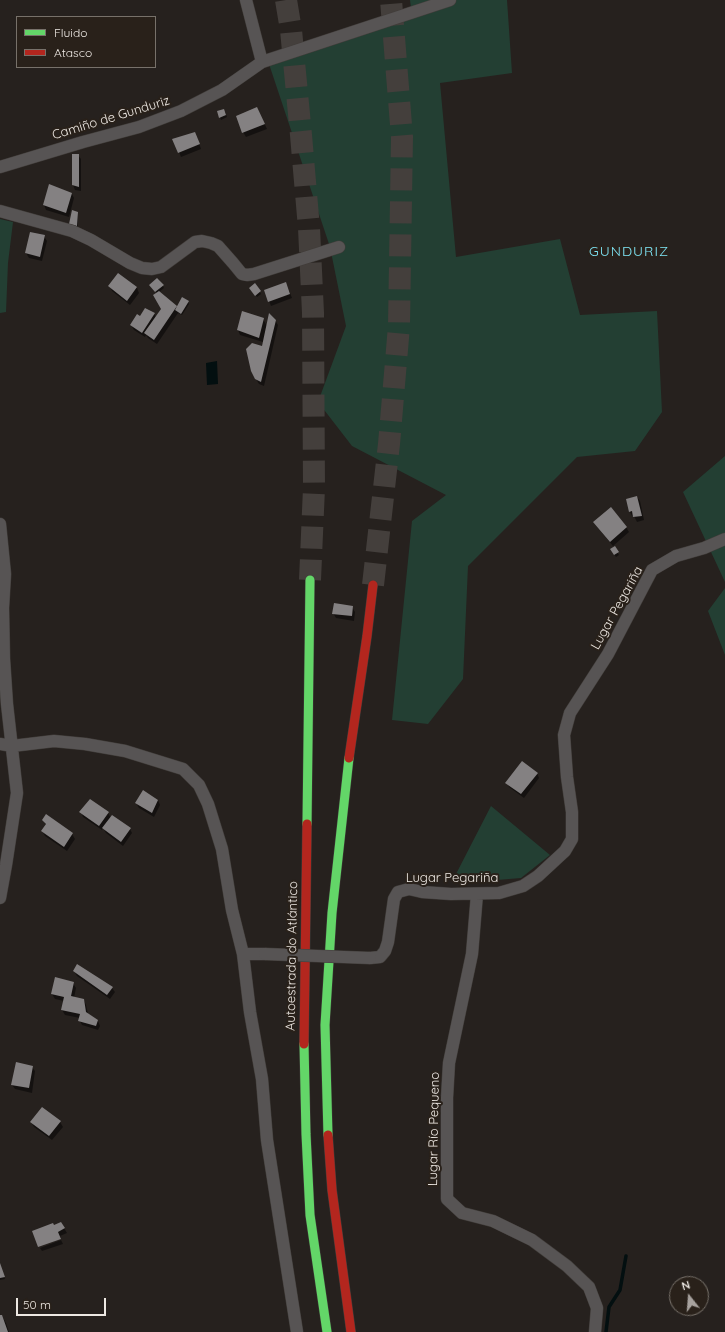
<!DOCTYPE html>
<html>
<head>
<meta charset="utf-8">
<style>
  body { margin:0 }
  #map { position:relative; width:725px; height:1332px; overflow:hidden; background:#26211e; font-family:Quicksand,sans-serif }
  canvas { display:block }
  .legend { position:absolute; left:16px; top:16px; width:140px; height:52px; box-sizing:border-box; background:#29211a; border:1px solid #77716a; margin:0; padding:5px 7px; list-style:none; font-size:12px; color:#ede8e3 }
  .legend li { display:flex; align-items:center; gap:8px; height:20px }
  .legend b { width:20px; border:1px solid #77716a }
  .north { position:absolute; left:669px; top:1276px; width:40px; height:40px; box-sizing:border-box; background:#29211a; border:1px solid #77716a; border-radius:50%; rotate:343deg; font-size:11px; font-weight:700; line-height:16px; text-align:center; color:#ede8e3 }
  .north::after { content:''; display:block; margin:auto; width:14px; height:18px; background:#a7a29e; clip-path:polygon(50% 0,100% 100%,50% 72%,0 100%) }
  .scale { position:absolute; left:16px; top:1298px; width:90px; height:18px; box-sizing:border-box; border:2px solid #ede8e3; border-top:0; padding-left:5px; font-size:12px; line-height:14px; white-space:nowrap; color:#ede8e3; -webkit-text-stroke:3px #29211a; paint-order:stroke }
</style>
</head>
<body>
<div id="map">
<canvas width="725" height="1332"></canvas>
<ul class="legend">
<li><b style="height:5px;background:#63d668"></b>Fluido</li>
<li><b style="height:5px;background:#b3261e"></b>Atasco</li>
</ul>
<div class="north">N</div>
<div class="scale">50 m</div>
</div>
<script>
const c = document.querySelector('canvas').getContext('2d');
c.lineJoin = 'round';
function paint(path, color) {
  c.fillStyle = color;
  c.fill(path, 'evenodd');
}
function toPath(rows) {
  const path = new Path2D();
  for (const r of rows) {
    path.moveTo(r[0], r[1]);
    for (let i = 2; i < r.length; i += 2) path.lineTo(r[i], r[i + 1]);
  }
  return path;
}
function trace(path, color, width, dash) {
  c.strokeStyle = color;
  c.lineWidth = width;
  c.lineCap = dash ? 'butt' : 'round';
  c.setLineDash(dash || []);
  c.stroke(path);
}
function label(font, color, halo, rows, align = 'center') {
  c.font = font + ' Quicksand,sans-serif';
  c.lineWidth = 4;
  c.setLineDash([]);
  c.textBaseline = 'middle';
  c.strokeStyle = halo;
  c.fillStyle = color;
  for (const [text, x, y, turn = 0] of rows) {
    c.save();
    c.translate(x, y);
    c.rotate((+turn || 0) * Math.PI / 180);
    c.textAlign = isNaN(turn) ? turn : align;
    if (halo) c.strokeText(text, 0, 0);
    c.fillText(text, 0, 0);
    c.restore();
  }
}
paint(toPath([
  [410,0,507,0,512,73,440,83,456,257,560,239,580,315,657,311,662,412,635,451,577,457,468,566,463,679,428,724,392,720,412,521,446,495,352,446,318,402,346,326,330,247,269,64,412,15],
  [0,219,13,222,8,263,6,312,0,313],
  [725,456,725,582,683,492],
  [725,588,725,655,708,611],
  [491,806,550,855,521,878,485,881,455,876]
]), '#233f33');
paint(toPath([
  [217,361,218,384,207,385,206,363]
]), '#030f10');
paint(toPath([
  [257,108,267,129,246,137,243,132],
  [218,112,225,112,227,117,221,120],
  [197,137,201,149,181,157,179,152],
  [78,155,81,159,81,191,75,190,73,185],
  [72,194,74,198,69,217,46,210,44,205],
  [77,213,78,215,78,227,71,225],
  [44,236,47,241,42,261,29,258,26,253],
  [119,274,137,288,139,293,130,305,112,291,110,286],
  [286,283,292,298,271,306,269,301],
  [255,284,261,294,257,297,252,290],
  [163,286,164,288,159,292,177,309,188,302,189,304,182,315,178,313,157,344,148,338,146,335,145,337,134,330,131,325,140,317,145,309,154,314,156,317,162,309,157,293,151,287],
  [263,319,267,326,275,320,278,325,264,386,259,384,256,379,263,342,240,335,238,330],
  [637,497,640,501,644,520,637,522,634,516,632,516,630,512],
  [594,523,626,527,629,532,613,546],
  [614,547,619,555,616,557,611,550],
  [352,607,355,612,354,621,336,618,333,613],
  [537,773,539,778,524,798,509,787,507,783],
  [158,800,160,805,154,817,139,808,136,803],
  [81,812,108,813,111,818,130,829,132,833,123,846,106,833,103,828,102,830,83,817],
  [47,815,72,834,75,839,67,851,45,836,42,831,46,825,43,820],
  [74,971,112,988,115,992,110,999,77,976],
  [55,979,73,983,76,988,74,998,84,1000,86,1005,88,1014,98,1021,100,1026,98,1030,82,1025,80,1021,80,1018,65,1015,62,1010,64,1001,55,999,52,994],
  [32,1067,35,1071,32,1093,15,1089,12,1085],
  [31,1122,60,1122,63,1127,52,1140,34,1127],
  [61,1223,67,1233,60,1236,61,1238,39,1246,54,1226],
  [61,1240,63,1244,42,1251,40,1248],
  [0,1265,5,1279,0,1280],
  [0,1316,2,1316,6,1323,9,1332,0,1332]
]), '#0007');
trace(toPath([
  [606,1332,609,1307,620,1290,626,1256]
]), '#030f10', 3.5);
paint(toPath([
  [257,107,265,124,242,133,236,116],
  [224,109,226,115,219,118,217,111],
  [195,132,200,144,178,153,172,139],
  [72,154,79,154,79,187,72,185],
  [49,184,72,193,66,213,43,205],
  [72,210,78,212,77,226,69,224],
  [30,232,45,235,40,257,25,253],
  [118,273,137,287,127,301,108,286],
  [157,278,164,285,155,292,149,285],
  [286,282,290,294,268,302,264,290],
  [255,283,261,291,255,296,249,288],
  [159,291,177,306,154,340,144,333,161,309,153,295],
  [182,297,189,301,181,314,175,310],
  [145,308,155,313,142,333,130,325,137,314,140,316],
  [242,311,264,318,259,338,237,330],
  [269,313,276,320,261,382,255,379,251,371,246,349,252,343,262,346],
  [637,496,642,516,633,517,632,511,629,512,626,499],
  [611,507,627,527,610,542,593,522],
  [615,546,619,552,614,555,610,549],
  [334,603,353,606,352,616,332,614],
  [522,761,538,773,521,794,505,783],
  [143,790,158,800,152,813,135,803],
  [90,799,109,812,99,826,79,812],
  [46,814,73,833,64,847,41,831,46,824,42,820],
  [112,815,131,828,121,842,102,828],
  [77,964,113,987,107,995,73,971],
  [55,977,74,982,71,996,84,999,86,1012,98,1020,96,1026,78,1021,80,1014,61,1010,64,997,51,994],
  [16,1062,33,1066,29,1088,11,1085],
  [42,1107,61,1121,49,1136,30,1122],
  [61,1222,65,1228,58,1232,61,1239,38,1247,32,1231,53,1223,54,1225],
  [0,1263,5,1277,0,1278],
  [0,1315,2,1315,8,1332,0,1332]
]), '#848182');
trace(toPath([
  [286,0,291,30,301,135,309,228,313,313,314,488,310,580],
  [373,585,389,444,399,326,402,137,391,0]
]), '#443f3c', 22, [22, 11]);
const street = toPath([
  [246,0,262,62],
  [0,167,83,142,139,127,181,111,222,90,262,62,450,0],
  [0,211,72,231,91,240,130,263,142,268,152,269,161,267,195,242,202,241,211,243,218,246,233,263,242,274,247,275,254,274,339,247],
  [0,524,5,574,3,608,4,659,7,704,17,793,6,865,0,898],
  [0,744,12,746,54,741,85,744,125,751,183,769,199,785,208,804,222,849,232,910,243,954,265,954],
  [477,894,472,954,449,1063,447,1098,447,1199,462,1213,493,1221,532,1240,567,1266,589,1287,597,1308,595,1332],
  [243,954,250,1012,262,1079,267,1140,297,1332],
  [370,958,380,957,385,951,388,942,394,899,398,892,409,889,422,892,451,894,499,893,523,886,538,876,565,851,572,839,572,812,567,777,564,735,570,713,608,654,652,570,676,556,704,548,725,539]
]);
const fast = toPath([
  [307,824,310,580],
  [304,1044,306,1134,310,1215,327,1332],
  [328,1135,325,1025,332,913,349,758]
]);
const jam = toPath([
  [349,758,367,636,373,585],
  [304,1044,307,824],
  [328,1135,332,1190,351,1332]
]);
trace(street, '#413d3a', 13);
trace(fast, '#413d3a', 10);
trace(jam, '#413d3a', 10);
trace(street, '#575454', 12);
trace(fast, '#63d668', 9);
trace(jam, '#b3261e', 9);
const streetBridge = toPath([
  [265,954,370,958]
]);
trace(streetBridge, '#413d3a', 13, []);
trace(streetBridge, '#575454', 12);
label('13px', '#ede8e3', '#29211a', [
  ["Camiño de Gunduriz",111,118,-17],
  ["Lugar Pegariña",617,608,-61],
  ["Lugar Pegariña",452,878],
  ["Autoestrada do Atlántico",292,956,-89],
  ["Lugar Río Pequeno",434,1129,-89]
]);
c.letterSpacing = '1px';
label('14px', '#7ee6f8', '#29211a', [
  ["GUNDURIZ",629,252]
]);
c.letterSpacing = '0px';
</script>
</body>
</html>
